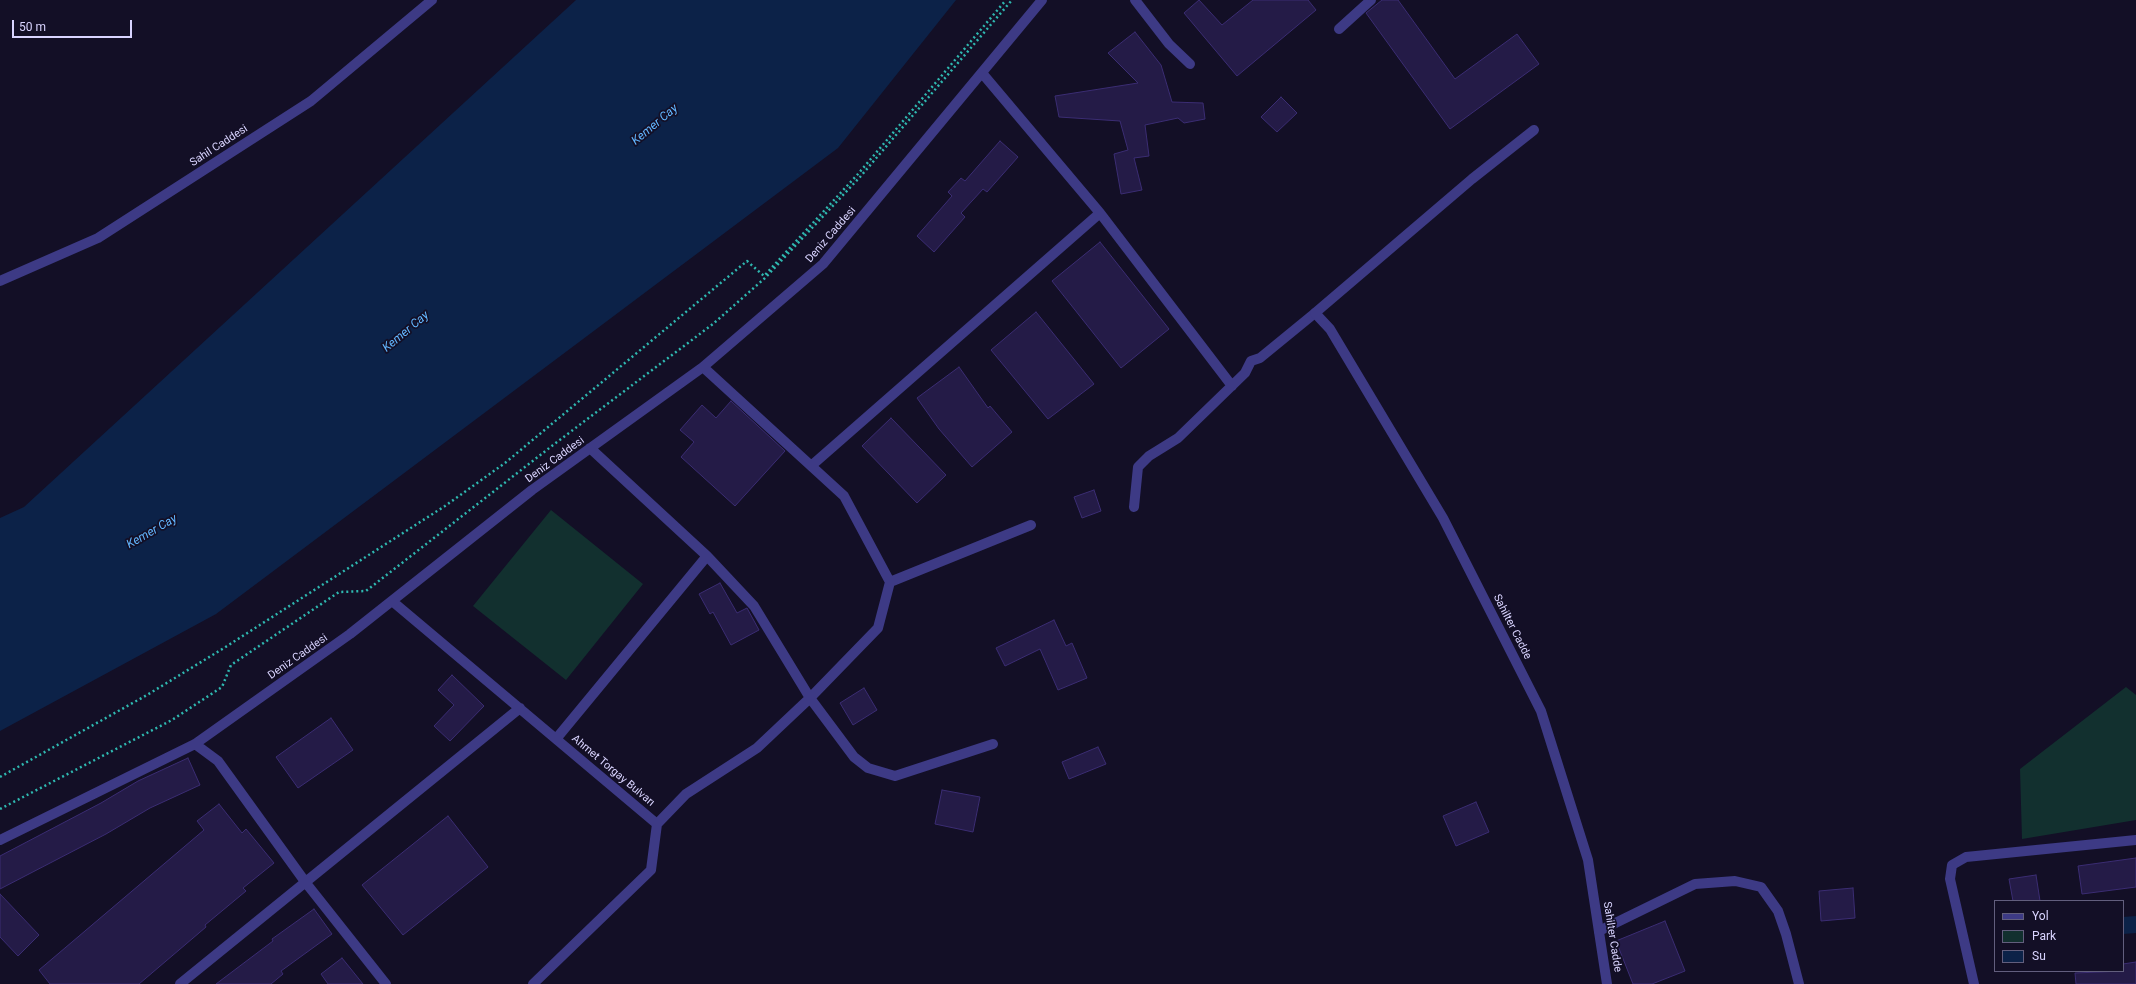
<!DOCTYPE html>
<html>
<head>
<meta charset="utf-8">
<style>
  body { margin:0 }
  #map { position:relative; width:2136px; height:984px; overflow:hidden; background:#130f26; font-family:Roboto,sans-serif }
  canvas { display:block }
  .legend { position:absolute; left:1994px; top:900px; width:130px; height:72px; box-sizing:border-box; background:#130f26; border:1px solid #625e7d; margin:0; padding:5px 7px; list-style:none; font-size:12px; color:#d9d4ff }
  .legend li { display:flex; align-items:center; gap:8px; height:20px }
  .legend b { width:20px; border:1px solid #625e7d }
  .scale { position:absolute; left:12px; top:20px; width:120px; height:18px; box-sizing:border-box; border:2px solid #d9d4ff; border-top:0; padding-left:5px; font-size:12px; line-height:14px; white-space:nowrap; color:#d9d4ff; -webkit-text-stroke:3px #130f26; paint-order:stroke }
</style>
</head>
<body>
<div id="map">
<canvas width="2136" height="984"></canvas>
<ul class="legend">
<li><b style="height:5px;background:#3d3a85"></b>Yol</li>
<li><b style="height:11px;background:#12302f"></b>Park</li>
<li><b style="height:11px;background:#0c2248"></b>Su</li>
</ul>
<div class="scale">50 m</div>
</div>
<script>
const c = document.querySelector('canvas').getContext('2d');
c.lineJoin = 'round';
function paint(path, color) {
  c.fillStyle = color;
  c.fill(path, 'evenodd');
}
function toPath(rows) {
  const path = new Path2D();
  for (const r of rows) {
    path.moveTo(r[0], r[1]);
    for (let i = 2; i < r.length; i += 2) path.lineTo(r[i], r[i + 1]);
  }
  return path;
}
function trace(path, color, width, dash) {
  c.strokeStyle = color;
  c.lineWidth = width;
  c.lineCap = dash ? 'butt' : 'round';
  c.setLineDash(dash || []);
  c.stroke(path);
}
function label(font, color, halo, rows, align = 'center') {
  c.font = font + ' Roboto,sans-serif';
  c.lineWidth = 3.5;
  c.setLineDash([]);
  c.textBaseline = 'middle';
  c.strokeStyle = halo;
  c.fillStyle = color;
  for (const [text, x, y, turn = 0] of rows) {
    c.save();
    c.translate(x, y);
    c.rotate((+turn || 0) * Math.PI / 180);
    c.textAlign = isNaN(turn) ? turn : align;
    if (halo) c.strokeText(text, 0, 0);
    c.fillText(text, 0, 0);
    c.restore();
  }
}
paint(toPath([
  [551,510,643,584,566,680,473,606],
  [2126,687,2136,695,2136,820,2022,839,2020,769]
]), '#12302f');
paint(toPath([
  [576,0,956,0,838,148,216,614,0,731,0,518,24,507],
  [2136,916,2136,933,2123,934,2123,917]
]), '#0c2248');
const building = toPath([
  [1199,0,1222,25,1253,0,1308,0,1316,10,1237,76,1184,13,1199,0],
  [1382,0,1398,0,1455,79,1517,34,1539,64,1450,129,1366,13,1382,0],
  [1135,32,1161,65,1172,102,1203,103,1205,119,1184,123,1178,118,1145,125,1149,156,1134,158,1142,190,1121,194,1114,154,1128,150,1120,121,1059,117,1055,96,1138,83,1108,53,1135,32],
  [1281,97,1297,113,1277,132,1261,117,1281,97],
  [1000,141,1018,157,987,192,983,189,961,213,965,217,934,252,917,236,952,196,948,192,961,178,965,181,1000,141],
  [1100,242,1169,329,1121,368,1052,281,1100,242],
  [1036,312,1094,384,1048,419,991,350,1036,312],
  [959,367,988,408,990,406,1012,432,972,467,939,429,917,398,959,367],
  [731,401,785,451,735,506,681,457,694,442,680,430,702,405,716,418,731,401],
  [891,418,946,475,917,503,862,446,891,418],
  [1094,490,1101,511,1082,518,1074,497,1094,490],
  [720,583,737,613,747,608,759,630,731,645,713,612,710,614,699,594,720,583],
  [1054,620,1066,646,1072,643,1087,678,1058,690,1040,649,1005,666,996,648,1054,620],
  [452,675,484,706,450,741,434,726,454,705,438,690,452,675],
  [864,688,877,710,853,725,840,703,864,688],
  [331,718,353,750,298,788,276,757,331,718],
  [1098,747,1106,764,1069,779,1062,762,1098,747],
  [188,758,200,785,150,808,106,834,0,889,0,856,101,803,138,781,188,758],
  [942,790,980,797,973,832,935,824,942,790],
  [1476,802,1489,832,1456,846,1443,816,1476,802],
  [219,804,242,833,246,829,274,863,243,888,246,891,205,925,206,927,139,984,50,984,39,970,204,830,197,821,219,804],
  [448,816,488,867,403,935,362,885,448,816],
  [2136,858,2136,887,2082,894,2078,866,2136,858],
  [2036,875,2040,901,2013,901,2009,879,2036,875],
  [1853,888,1855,918,1821,921,1819,891,1853,888],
  [0,894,39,935,18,956,0,937,0,894],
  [314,909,332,934,281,971,283,974,271,984,216,984,273,941,272,939,314,909],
  [1665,921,1685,971,1652,984,1633,984,1616,941,1665,921],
  [342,958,363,984,328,984,321,974,342,958],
  [2136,962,2136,984,2076,984,2075,973,2123,971,2123,964,2136,962]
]);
paint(building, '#241b47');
trace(building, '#3b2d73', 1);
trace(toPath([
  [0,777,147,695,224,648,445,506,505,463,747,261,764,276,858,174,1006,0],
  [0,809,172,720,222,687,231,665,339,592,366,591,557,442,713,324,765,278,860,177,1012,0]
]), '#2fb8b0', 2.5, [2, 3]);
trace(toPath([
  [1135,0,1169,44,1190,64],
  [1339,29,1371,0],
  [982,73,1100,213,1232,386],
  [703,367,844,496,890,582,1031,525],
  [590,448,707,556,754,606,810,698,854,757,868,768,895,776,993,744],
  [811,466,1100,213],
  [1134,507,1138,467,1149,456,1178,438,1245,373,1251,361,1260,358,1315,313],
  [392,601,657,824,651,870,533,984],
  [556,739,707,556],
  [195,744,218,761,306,883,386,984],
  [657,824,686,794,757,748,810,698,878,628,890,582],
  [0,840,195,744,350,634,532,490,703,367,823,264,1042,0],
  [1599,931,1695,884,1735,881,1761,887,1778,911,1786,934,1799,984],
  [180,984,520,708],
  [1974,984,1950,879,1952,865,1966,857,2136,840]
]), '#3d3a85', 10);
trace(toPath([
  [1534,130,1472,179,1315,313,1330,329,1443,518,1541,711,1588,860,1607,984],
  [0,281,98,238,311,101,432,0]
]), '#3d3a85', 10);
label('11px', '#d9d4ff', '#130f26', [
  ["Sahil Caddesi",219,146,-33],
  ["Deniz Caddesi",831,235,-49],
  ["Deniz Caddesi",555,460,-36],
  ["Sahilter Cadde",1512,627,63],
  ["Deniz Caddesi",298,657,-35],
  ["Ahmet Torgay Bulvarı",613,771,40],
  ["Sahilter Cadde",1612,937,81]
]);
label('italic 12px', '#62b6ff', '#130f26', [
  ["Kemer Cay",655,125,-40],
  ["Kemer Cay",406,332,-40],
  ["Kemer Cay",152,532,-30]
]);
</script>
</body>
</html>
